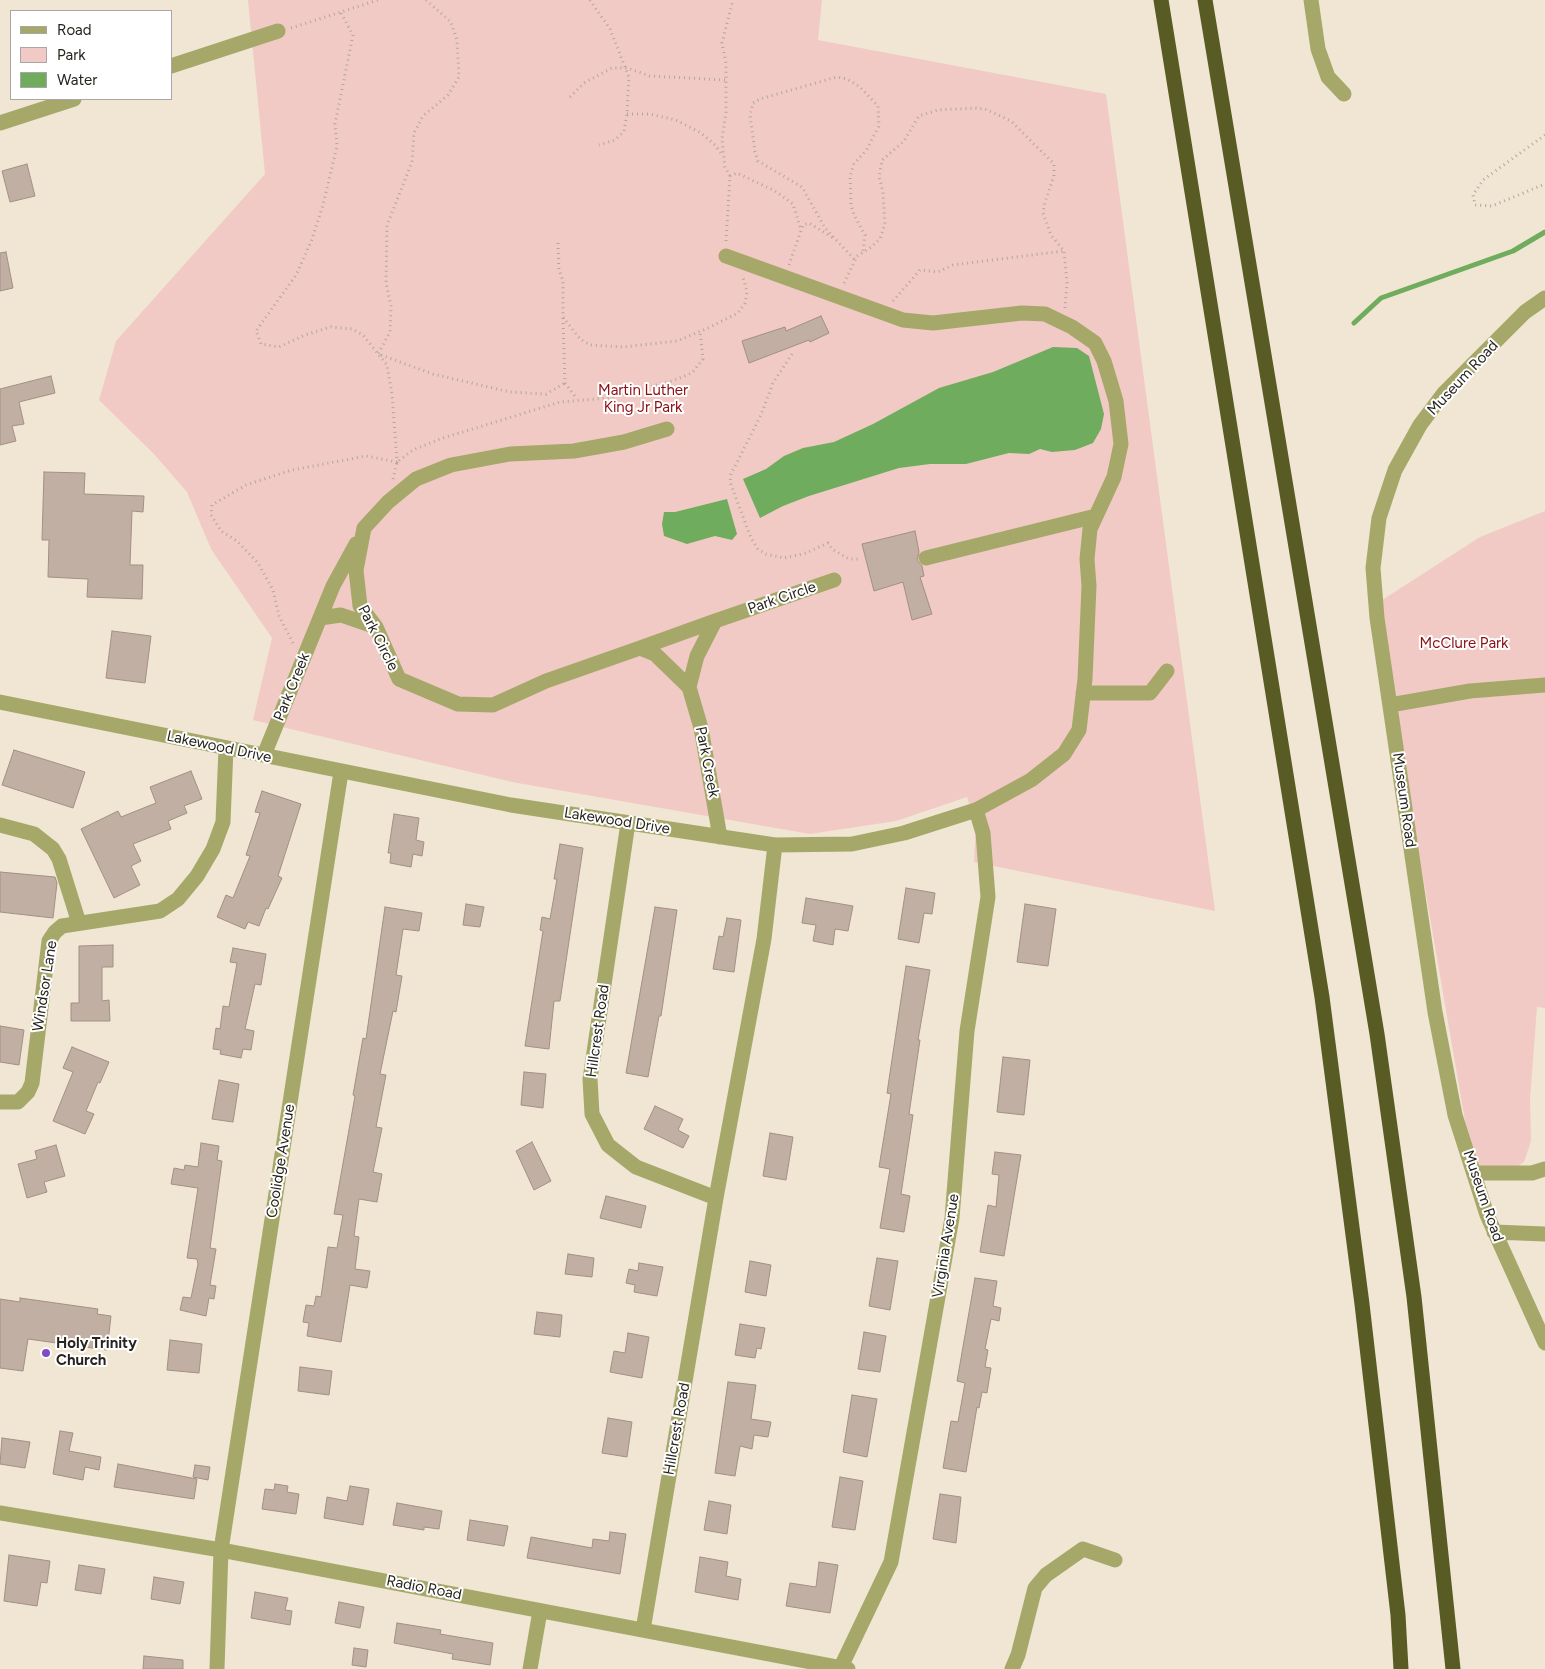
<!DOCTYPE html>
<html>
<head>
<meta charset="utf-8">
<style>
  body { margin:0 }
  #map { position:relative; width:1545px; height:1669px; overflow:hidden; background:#f0e6d3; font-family:Figtree,sans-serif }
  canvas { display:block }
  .legend { position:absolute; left:10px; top:10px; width:162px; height:90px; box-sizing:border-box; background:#fff; border:1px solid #a9a7a5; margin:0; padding:6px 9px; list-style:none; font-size:15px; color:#27231d }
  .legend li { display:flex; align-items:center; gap:10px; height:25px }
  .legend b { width:25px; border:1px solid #a9a7a5 }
</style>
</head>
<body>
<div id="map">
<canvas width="1545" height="1669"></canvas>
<ul class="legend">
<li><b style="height:6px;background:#a6a86a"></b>Road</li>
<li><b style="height:14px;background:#f2cac5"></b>Park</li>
<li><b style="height:14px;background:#70ac5d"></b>Water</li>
</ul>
</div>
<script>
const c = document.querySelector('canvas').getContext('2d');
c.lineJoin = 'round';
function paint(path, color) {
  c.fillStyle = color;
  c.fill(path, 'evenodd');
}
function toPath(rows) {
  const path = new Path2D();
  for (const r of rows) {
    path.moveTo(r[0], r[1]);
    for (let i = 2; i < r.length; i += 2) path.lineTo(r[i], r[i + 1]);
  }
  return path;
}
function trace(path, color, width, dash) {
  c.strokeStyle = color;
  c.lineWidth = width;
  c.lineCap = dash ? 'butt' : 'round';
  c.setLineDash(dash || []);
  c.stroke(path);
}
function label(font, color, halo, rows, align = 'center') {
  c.font = font + ' Figtree,sans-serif';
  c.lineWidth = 4;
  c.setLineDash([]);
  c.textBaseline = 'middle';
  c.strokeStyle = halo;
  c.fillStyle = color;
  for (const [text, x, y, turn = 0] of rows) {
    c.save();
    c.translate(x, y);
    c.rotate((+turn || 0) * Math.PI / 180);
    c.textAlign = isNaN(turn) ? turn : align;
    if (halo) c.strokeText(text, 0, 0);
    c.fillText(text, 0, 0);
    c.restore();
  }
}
paint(toPath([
  [248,0,822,0,818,40,1106,94,1215,911,974,862,976,826,967,797,896,821,810,834,512,782,253,720,272,638,211,549,187,492,154,454,99,400,116,341,265,174],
  [1545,511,1545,1008,1537,1007,1530,1099,1531,1141,1524,1162,1512,1170,1474,1173,1376,604,1480,537]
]), '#f2cac5');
paint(toPath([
  [1053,347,1077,348,1089,356,1104,414,1101,429,1093,443,1075,450,1052,452,1040,449,1029,454,1009,453,966,464,930,464,899,468,809,496,783,506,760,518,743,479,766,469,784,456,803,448,834,442,873,424,939,388,993,372],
  [727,499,737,534,732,540,715,536,687,544,664,536,662,524,664,512,675,512]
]), '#70ac5d');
trace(toPath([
  [1354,323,1381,298,1513,251,1545,232]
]), '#70ac5d', 5);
const building = toPath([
  [27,164,35,196,10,202,2,171,27,164],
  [6,252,13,288,0,291,0,253,6,252],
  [821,316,829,333,810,342,809,340,749,363,742,341,785,327,786,331,821,316],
  [51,376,55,393,19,402,24,424,12,426,16,441,0,445,0,389,51,376],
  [44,472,85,473,84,494,144,496,143,512,132,511,130,565,143,565,142,599,87,597,88,579,48,577,49,540,42,540,44,472],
  [915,531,919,552,917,560,922,566,924,576,920,577,932,614,912,620,903,582,874,591,862,544,915,531],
  [112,631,151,636,145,683,106,678,112,631],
  [14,750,85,772,73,808,2,785,14,750],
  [191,771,202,799,184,806,187,813,168,821,171,829,133,844,141,861,131,866,140,885,114,898,81,829,118,811,121,817,156,803,150,787,191,771],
  [262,791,301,804,278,876,282,878,268,909,266,908,259,926,248,922,245,929,217,917,226,895,233,898,250,856,246,855,260,813,255,812,262,791],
  [394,814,419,818,416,840,424,842,422,856,413,854,411,867,390,863,391,853,388,853,394,814],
  [560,844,583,848,560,1001,554,1001,549,1049,525,1046,543,931,540,930,542,917,550,919,557,879,554,879,560,844],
  [0,872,55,877,57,883,53,918,0,912,0,872],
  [906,888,935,893,932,914,924,913,919,943,898,939,906,888],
  [806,898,853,906,848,931,835,929,833,945,813,941,816,925,802,923,806,898],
  [466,904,484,907,480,927,463,925,466,904],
  [1025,904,1056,909,1048,966,1017,962,1025,904],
  [385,907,422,913,419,931,403,929,396,975,402,976,396,1012,393,1011,380,1074,386,1075,376,1127,382,1128,373,1172,382,1174,377,1202,359,1199,354,1236,359,1237,355,1269,370,1271,367,1288,350,1285,341,1342,307,1336,309,1323,303,1322,306,1305,314,1306,316,1296,321,1297,328,1247,337,1248,343,1215,334,1214,355,1096,353,1095,363,1038,366,1039,385,907],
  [655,907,677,910,661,1016,659,1016,648,1077,626,1073,655,907],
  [727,918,741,920,734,972,713,969,719,936,723,937,727,918],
  [113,945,113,967,102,967,102,1001,109,1000,110,1021,71,1021,71,1003,79,1003,79,946,113,945],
  [233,948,266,954,261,985,255,984,245,1029,254,1031,251,1050,243,1049,241,1058,220,1054,221,1050,213,1049,216,1028,220,1029,223,1006,229,1007,237,963,230,962,233,948],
  [906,966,930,970,918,1040,920,1040,909,1114,913,1115,901,1194,910,1196,904,1232,880,1228,890,1169,879,1167,891,1094,887,1093,906,966],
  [0,1026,24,1030,19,1065,0,1062,0,1026],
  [72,1047,109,1062,100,1083,98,1082,86,1111,94,1114,85,1134,53,1121,73,1072,63,1068,72,1047],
  [1003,1057,1030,1060,1024,1115,997,1112,1003,1057],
  [524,1072,546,1074,543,1108,521,1105,524,1072],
  [219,1080,239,1084,233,1122,212,1119,219,1080],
  [655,1106,683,1119,678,1130,689,1136,683,1148,644,1129,655,1106],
  [770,1133,793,1137,786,1180,763,1176,770,1133],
  [532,1142,551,1181,534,1190,516,1151,532,1142],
  [201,1143,219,1146,217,1160,222,1161,210,1248,216,1249,210,1285,216,1286,214,1299,209,1298,206,1316,180,1310,183,1297,191,1298,198,1264,197,1259,187,1258,198,1188,171,1184,174,1168,184,1170,185,1165,198,1167,201,1143],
  [56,1145,65,1176,44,1182,47,1192,27,1198,18,1164,37,1159,35,1151,56,1145],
  [995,1152,1021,1155,1004,1256,980,1252,988,1205,996,1207,999,1175,992,1174,995,1152],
  [606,1196,646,1206,641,1228,600,1218,606,1196],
  [568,1254,594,1258,592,1277,565,1274,568,1254],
  [877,1258,898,1261,890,1310,869,1306,877,1258],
  [750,1261,771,1265,766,1296,745,1292,750,1261],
  [639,1263,663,1267,657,1296,634,1292,635,1285,626,1283,629,1269,638,1271,639,1263],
  [975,1278,997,1281,993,1306,1001,1308,999,1321,991,1319,985,1349,988,1350,985,1367,991,1368,987,1393,982,1392,979,1408,977,1407,966,1472,943,1468,951,1421,958,1422,965,1383,957,1381,975,1278],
  [20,1298,98,1309,97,1314,111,1316,107,1350,28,1339,23,1371,0,1368,0,1299,20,1302,20,1298],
  [537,1312,562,1315,560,1337,534,1334,537,1312],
  [740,1324,765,1328,761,1349,757,1348,755,1358,735,1355,740,1324],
  [864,1332,886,1336,880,1372,858,1369,864,1332],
  [628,1333,649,1337,642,1378,610,1372,614,1351,625,1353,628,1333],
  [170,1340,202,1344,199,1373,167,1370,170,1340],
  [300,1367,332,1371,329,1395,298,1391,300,1367],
  [728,1382,756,1385,751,1419,771,1422,768,1437,754,1435,752,1449,740,1446,735,1476,715,1473,728,1382],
  [852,1395,877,1399,867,1457,843,1452,852,1395],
  [608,1418,632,1422,627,1457,602,1453,608,1418],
  [60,1431,73,1433,69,1451,101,1457,99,1470,85,1467,83,1480,53,1474,60,1431],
  [2,1438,30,1442,25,1468,0,1464,2,1438],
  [118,1464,197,1479,194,1499,114,1487,118,1464],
  [195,1465,210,1467,208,1480,193,1477,195,1465],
  [840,1477,863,1481,855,1530,832,1527,840,1477],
  [275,1484,288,1486,287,1492,299,1494,296,1514,262,1509,265,1489,274,1490,275,1484],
  [350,1486,369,1489,363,1525,324,1518,327,1497,347,1501,350,1486],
  [940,1494,961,1497,956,1543,933,1539,940,1494],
  [709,1501,731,1505,727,1534,704,1530,709,1501],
  [397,1503,442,1511,439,1529,424,1527,424,1530,393,1525,397,1503],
  [470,1520,508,1526,504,1546,467,1540,470,1520],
  [610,1532,626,1534,620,1574,527,1558,531,1537,592,1548,593,1539,609,1541,610,1532],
  [9,1555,50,1561,47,1583,41,1582,37,1606,4,1601,9,1555],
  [700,1557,728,1562,726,1576,741,1579,738,1600,695,1592,700,1557],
  [819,1562,838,1565,830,1613,786,1606,790,1583,816,1587,819,1562],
  [79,1565,105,1569,101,1594,75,1590,79,1565],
  [154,1577,184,1582,180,1604,151,1599,154,1577],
  [255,1592,288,1598,285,1610,292,1611,290,1625,251,1618,255,1592],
  [339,1602,364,1607,360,1628,335,1623,339,1602],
  [397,1623,441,1630,440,1634,493,1643,490,1665,452,1659,453,1654,394,1643,397,1623],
  [354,1648,368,1650,366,1667,352,1665,354,1648],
  [144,1656,183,1660,183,1669,143,1669,144,1656]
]);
paint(building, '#c1afa3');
trace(building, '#a19084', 1);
trace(toPath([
  [426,0,451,22,457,40,459,77,448,95,423,116,414,133,412,162,387,225,386,283,391,306,390,332,378,354,433,374,510,392,546,394,565,383],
  [590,0,610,29,629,77,627,114,624,131,615,140,599,145],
  [291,28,378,0],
  [570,97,584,83,612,68,627,68,650,76,725,80],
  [627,114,650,114,676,120,701,133,715,145,723,156],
  [1545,135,1483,180,1473,195,1475,205,1492,206,1545,184],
  [730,176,725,167,722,139,726,112,726,63,722,43,733,0],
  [726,241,730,176,737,173,775,191,793,204,801,230],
  [558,243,559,270,563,281,563,317,580,339,590,345,623,347,677,341,708,328,738,313,745,303,747,292,743,277],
  [854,259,825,228,802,187,758,161,755,152,750,115,753,103,760,99,837,77,847,79,860,87,878,106,879,126,867,149,854,164,850,176,851,205,854,215,865,235,863,252],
  [789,265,803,225,809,223,833,238],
  [844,283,857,256,870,248,880,239,885,224,883,192,879,177,882,160,904,141,919,116,938,110,975,108,985,109,1011,121,1054,164,1054,176,1045,202,1043,213,1051,235,1064,251,1067,283,1065,308],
  [893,301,920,270,938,272,953,265,1064,251],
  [563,318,565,383,577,399],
  [792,354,773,383,761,415,731,474,730,482,751,538,758,549,766,554,784,558,806,553,828,543,832,549,849,559,861,559],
  [393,479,397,462,413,450,440,439,560,402,607,398,672,381,692,373,703,359,700,331],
  [293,643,279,616,273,590,258,563,237,541,221,531,211,515,212,505,246,485,292,470,366,456,397,462,392,394,387,365,363,335,352,329,331,327,305,335,279,347,261,344,256,331,296,275,311,242,323,205,337,146,335,124,353,35,341,13]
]), '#b0a899', 3, [1, 4]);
trace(toPath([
  [1311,0,1318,49,1328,77,1344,94],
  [171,66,278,31],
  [0,123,74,99],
  [1545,298,1525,312,1444,393,1420,425,1395,470,1379,518,1373,568,1377,618,1435,1012,1455,1115,1487,1215,1545,1343],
  [667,429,624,442,574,451,510,454,451,465,416,479,388,502,364,528,356,570,360,606,376,627,399,679,458,704,493,705,546,681,640,648,655,654,689,687,701,728,720,837],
  [926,558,1096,516],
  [320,618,341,615,376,627],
  [640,648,715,621],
  [689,687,697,656,715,621,834,580],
  [1083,693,1150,693,1167,671],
  [0,702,511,805,775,845,852,844,904,833,976,810,1031,780,1064,754,1079,730,1085,679,1089,586,1087,559,1090,529,1114,477,1121,444,1116,401,1104,361,1095,343,1072,327,1045,314,1022,313,933,323,903,320,726,256],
  [1390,705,1470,691,1545,685],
  [264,755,333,586,356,544],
  [628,823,590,1079,592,1114,608,1145,636,1167,716,1198],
  [0,825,34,834,53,849,59,859,79,923],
  [0,1102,18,1102,28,1092,32,1083,49,941,55,932,62,926,160,911,178,899,197,876,213,849,223,822,226,748],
  [1474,1173,1532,1173,1545,1169],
  [1494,1232,1545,1234],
  [0,1513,221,1550,848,1669],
  [643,1630,716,1198,764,939,775,845],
  [217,1669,221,1550,341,772],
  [530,1669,540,1611],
  [840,1669,891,1562,952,1218,967,1031,988,897,983,833,976,810],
  [1012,1669,1018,1655,1035,1588,1046,1575,1083,1549,1115,1560]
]), '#a6a86a', 15);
trace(toPath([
  [1161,0,1322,997,1362,1304,1398,1615,1401,1669],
  [1205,0,1377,1034,1414,1297,1453,1669]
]), '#595b25', 15);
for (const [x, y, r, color] of [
  [46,1353,5,"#834bc2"]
]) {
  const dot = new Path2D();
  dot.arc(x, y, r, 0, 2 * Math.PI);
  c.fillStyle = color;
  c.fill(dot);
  trace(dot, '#fff', 2);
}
label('15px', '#27231d', '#fff', [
  ["Museum Road",1463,378,-47],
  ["Park Circle",782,598,-19],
  ["Park Circle",378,638,63],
  ["Park Creek",292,687,-68],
  ["Lakewood Drive",219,747,12],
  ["Park Creek",707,762,79],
  ["Museum Road",1404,800,82],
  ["Lakewood Drive",617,821,9],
  ["Windsor Lane",45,986,-81],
  ["Hillcrest Road",598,1031,-82],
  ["Coolidge Avenue",281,1161,-81],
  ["Museum Road",1483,1196,71],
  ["Virginia Avenue",946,1246,-81],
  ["Hillcrest Road",677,1429,-80],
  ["Radio Road",424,1588,11]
]);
label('15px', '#8b0e13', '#fff', [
  ["Martin Luther",643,391],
  ["King Jr Park",643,408],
  ["McClure Park",1464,644]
]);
label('bold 15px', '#27231d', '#fff', [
  ["Holy Trinity",56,1344],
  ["Church",56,1361]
], 'left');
</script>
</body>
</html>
